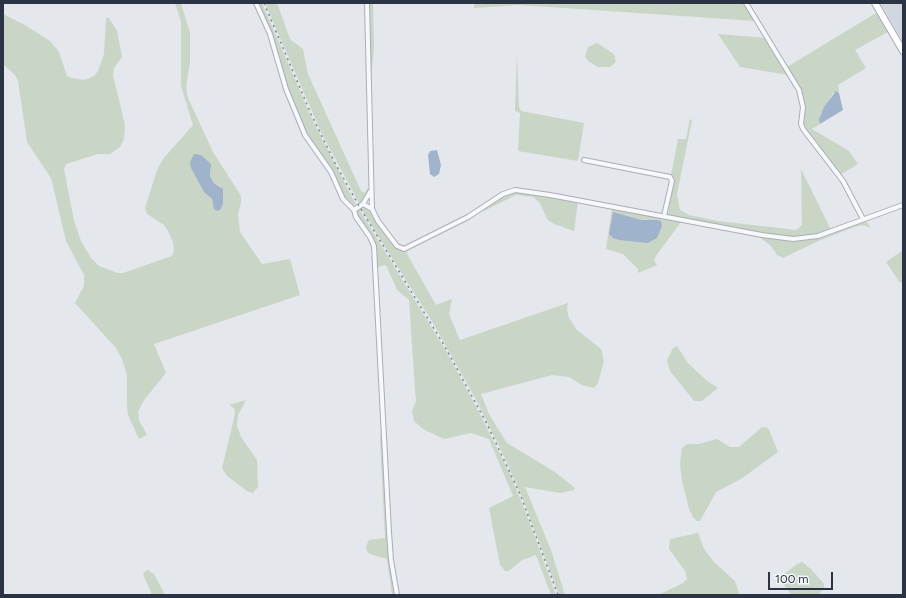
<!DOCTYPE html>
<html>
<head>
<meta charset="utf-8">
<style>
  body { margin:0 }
  #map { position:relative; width:906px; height:598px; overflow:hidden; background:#e4e7ec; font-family:Figtree,sans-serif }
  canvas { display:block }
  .frame { position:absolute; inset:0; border:4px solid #2b3445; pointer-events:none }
  .scale { position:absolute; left:768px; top:572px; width:65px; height:18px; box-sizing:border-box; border:2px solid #2b3445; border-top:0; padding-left:5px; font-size:12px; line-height:14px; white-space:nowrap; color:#2b3445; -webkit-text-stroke:3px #f4f6f9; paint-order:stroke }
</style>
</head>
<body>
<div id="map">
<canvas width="906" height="598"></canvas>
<div class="frame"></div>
<div class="scale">100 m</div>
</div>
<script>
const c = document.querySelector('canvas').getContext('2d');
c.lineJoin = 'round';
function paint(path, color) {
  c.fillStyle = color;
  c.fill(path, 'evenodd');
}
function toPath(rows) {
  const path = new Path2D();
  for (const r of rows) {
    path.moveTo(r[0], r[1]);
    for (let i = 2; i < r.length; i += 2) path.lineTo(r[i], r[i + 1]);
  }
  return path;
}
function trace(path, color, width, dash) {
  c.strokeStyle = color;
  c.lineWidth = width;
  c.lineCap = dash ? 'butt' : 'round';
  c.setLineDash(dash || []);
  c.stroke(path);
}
paint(toPath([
  [880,3,903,3,903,42]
]), '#d2d6de');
paint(toPath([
  [175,3,181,3,190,33,190,62,186,87,188,98,213,152,241,196,241,203,238,214,240,232,262,264,290,259,300,295,154,344,166,373,144,400,138,412,139,420,147,435,139,439,128,415,127,406,127,375,122,359,116,348,75,303,84,286,84,275,66,241,51,178,27,142,18,81,15,75,3,64,3,14,25,25,50,41,59,52,67,76,72,78,84,80,94,76,98,71,104,54,106,18,109,18,117,31,122,57,114,68,113,75,125,125,124,139,120,147,110,154,98,154,66,164,64,169,74,221,81,241,91,258,99,266,118,273,123,273,172,256,174,251,173,242,168,231,164,225,147,214,145,208,157,170,163,159,193,125,181,86,181,21],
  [211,170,210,176,214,183,221,187,215,209,212,199,204,191,196,177],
  [258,3,262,3,312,119,356,205,352,206,344,197,335,176,309,141,288,91],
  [265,3,277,3,290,39,303,49,308,74,361,191,365,193,368,187,368,191,362,203,359,203,321,132],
  [370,3,373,3,374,49,371,78],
  [474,3,745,3,756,21,519,5,474,8],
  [876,13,888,32,855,50,866,68,838,85,839,93,833,93,820,115,820,124,812,129,849,151,858,164,840,175,803,127,803,96,787,67],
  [718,34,767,38,788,75,740,67],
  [597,43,614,54,616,62,610,67,598,67,588,61,585,56,588,47],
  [517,54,519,107,521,111,584,123,578,161,518,151,520,113,515,111,515,107],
  [690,119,692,120,677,194,680,210,689,215,718,221,796,230,802,225,801,169,831,230,800,238,780,236,668,215,674,178,671,175,678,139,686,139],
  [511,192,527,192,578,202,574,231,554,224,547,219,540,203,533,197,516,195,482,212,497,199],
  [360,207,365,207,370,210,378,224,399,250,408,252,407,254,436,305,452,299,449,314,460,340,568,303,567,310,569,318,577,330,601,349,604,361,598,383,594,388,582,385,569,377,552,375,481,394,489,414,507,443,555,472,575,488,574,490,560,493,525,487,551,550,565,595,559,595,524,502,503,454,474,396,433,323],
  [612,208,681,222,656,256,654,260,657,265,638,273,638,269,623,254,606,249],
  [359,209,446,351,482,418,510,474,528,518,556,595,551,595,536,555,522,560,509,571,505,571,500,565,489,508,513,496,489,439,471,433,444,439,423,429,414,421,412,411,416,401,415,390,409,300,397,290,386,265,377,267,376,244,372,236,358,217,356,212],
  [866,221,871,228,863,225,854,227,816,242,783,258,777,255,771,246,758,236,791,241,808,240],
  [903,250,903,281,900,283,886,262],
  [677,346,688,363,706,380,718,388,702,401,694,401,670,371,667,360,673,348],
  [246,400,238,415,237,425,241,437,257,460,258,487,253,493,247,491,227,476,222,468,235,414,234,408,229,405],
  [382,419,396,595,392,595,387,559,370,554,367,552,366,546,369,540,385,538,380,440],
  [762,427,768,428,770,432,778,452,741,479,716,492,700,521,697,521,693,517,689,509,682,481,680,464,682,448,687,444,699,444,717,439,730,447,739,447],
  [698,533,704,549,714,562,735,581,739,593,737,595,658,595,683,583,687,579,685,571,669,549,670,539],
  [802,562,811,569,824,584,824,589,818,595,792,595,780,580,782,576,797,564],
  [147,570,154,574,165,595,152,595,143,574]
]), '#c9d6c5');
paint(toPath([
  [836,91,839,93,843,110,820,124,819,119,824,107],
  [437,150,441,165,439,174,434,177,430,174,428,155,430,151],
  [194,154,201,155,211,164,210,176,214,183,223,189,223,204,220,210,217,211,214,209,212,199,204,192,191,168,190,162],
  [613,212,641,220,658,220,661,221,662,226,657,238,648,243,619,240,613,238,609,234]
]), '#9fb4cc');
const minor = toPath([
  [256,3,270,34,286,89,305,135,331,172,343,199,354,210,356,217,370,237,374,246,389,532,391,560,397,595],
  [367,3,372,209],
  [746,3,799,90,803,107,801,124,803,129,843,181,863,219],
  [584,160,670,177,672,181,664,216],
  [363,204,372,209,378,221,397,246,404,249,468,217,503,194,515,190,550,195,762,235,793,239,818,236,903,205],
  [354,210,363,204,370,192]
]);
const primary = toPath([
  [875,3,903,51]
]);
trace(minor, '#a9aeb7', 6);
trace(primary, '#a3abb8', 8);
trace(minor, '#f7f8fa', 4);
trace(primary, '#fff', 6);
trace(toPath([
  [264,3,311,114,335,163,359,206,444,345,487,424,520,494,558,595]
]), '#7d8696', 1.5, [2, 4]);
</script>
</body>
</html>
